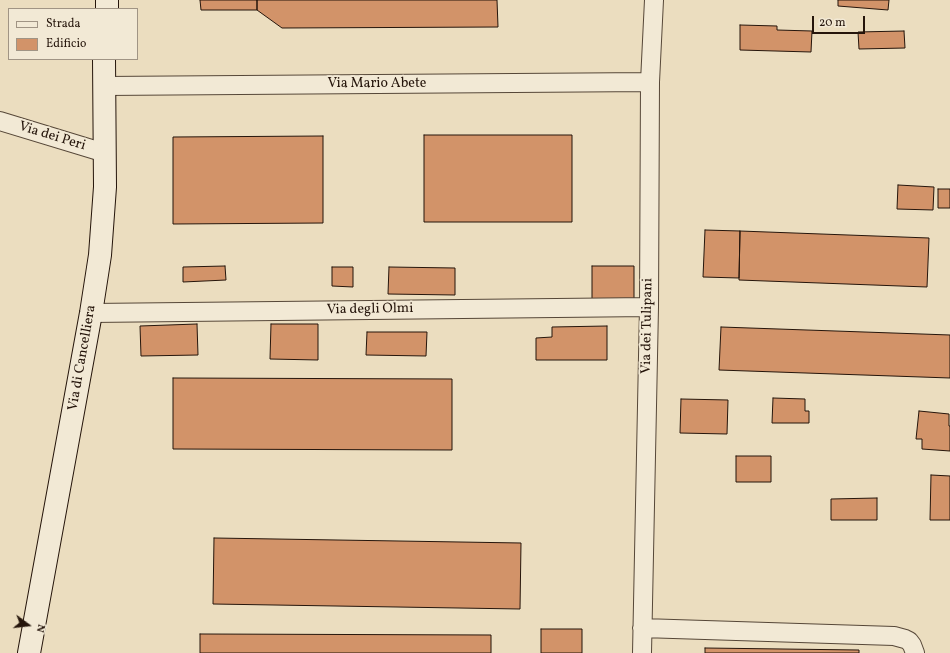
<!DOCTYPE html>
<html>
<head>
<meta charset="utf-8">
<style>
  body { margin:0 }
  #map { position:relative; width:950px; height:653px; overflow:hidden; background:#ebddbf; font-family:Vollkorn,serif }
  canvas { display:block }
  .legend { position:absolute; left:8px; top:8px; width:130px; height:52px; box-sizing:border-box; background:#f2e9d5; border:1px solid #a09484; margin:0; padding:5px 7px; list-style:none; font-size:12px; color:#25150b }
  .legend li { display:flex; align-items:center; gap:8px; height:20px }
  .legend b { width:20px; border:1px solid #a09484 }
  .north { position:absolute; left:8px; top:605px; width:40px; height:40px; -webkit-text-stroke:3px #f2e9d5; paint-order:stroke; rotate:105deg; font-size:11px; font-weight:700; line-height:16px; text-align:center; color:#25150b }
  .north::after { content:''; display:block; margin:auto; width:14px; height:18px; background:#25150b; clip-path:polygon(50% 0,100% 100%,50% 72%,0 100%) }
  .scale { position:absolute; left:812px; top:16px; width:53px; height:18px; box-sizing:border-box; border:2px solid #25150b; border-top:0; padding-left:5px; font-size:12px; line-height:14px; white-space:nowrap; color:#25150b; -webkit-text-stroke:3px #f2e9d5; paint-order:stroke }
</style>
</head>
<body>
<div id="map">
<canvas width="950" height="653"></canvas>
<ul class="legend">
<li><b style="height:5px;background:#f2e9d5"></b>Strada</li>
<li><b style="height:11px;background:#d29369"></b>Edificio</li>
</ul>
<div class="north">N</div>
<div class="scale">20 m</div>
</div>
<script>
const c = document.querySelector('canvas').getContext('2d');
c.lineJoin = 'round';
function paint(path, color) {
  c.fillStyle = color;
  c.fill(path, 'evenodd');
}
function toPath(rows) {
  const path = new Path2D();
  for (const r of rows) {
    path.moveTo(r[0], r[1]);
    for (let i = 2; i < r.length; i += 2) path.lineTo(r[i], r[i + 1]);
  }
  return path;
}
function trace(path, color, width, dash) {
  c.strokeStyle = color;
  c.lineWidth = width;
  c.lineCap = dash ? 'butt' : 'round';
  c.setLineDash(dash || []);
  c.stroke(path);
}
function label(font, color, halo, rows, align = 'center') {
  c.font = font + ' Vollkorn,serif';
  c.lineWidth = 3.5;
  c.setLineDash([]);
  c.textBaseline = 'middle';
  c.strokeStyle = halo;
  c.fillStyle = color;
  for (const [text, x, y, turn = 0] of rows) {
    c.save();
    c.translate(x, y);
    c.rotate((+turn || 0) * Math.PI / 180);
    c.textAlign = isNaN(turn) ? turn : align;
    if (halo) c.strokeText(text, 0, 0);
    c.fillText(text, 0, 0);
    c.restore();
  }
}
const building = toPath([
  [200,0,257,0,257,10,201,10,200,0],
  [257,0,497,0,498,27,282,28,257,10,257,0],
  [838,0,889,0,888,10,838,6,838,0],
  [740,25,777,26,777,30,812,31,811,52,740,50,740,25],
  [904,31,905,48,859,49,858,32,904,31],
  [424,135,572,135,572,222,424,222,424,135],
  [323,136,323,223,173,224,173,137,323,136],
  [898,185,934,187,933,210,897,209,898,185],
  [938,189,950,189,950,208,938,208,938,189],
  [705,230,740,231,739,278,703,277,705,230],
  [740,231,929,238,927,287,739,280,740,231],
  [225,266,226,280,183,282,183,267,225,266],
  [592,266,634,266,634,301,592,300,592,266],
  [332,267,353,267,353,287,332,286,332,267],
  [389,267,455,268,455,295,388,294,389,267],
  [197,324,198,355,141,356,140,326,197,324],
  [271,324,318,324,318,360,270,359,271,324],
  [607,326,607,360,536,360,536,338,552,337,552,327,607,326],
  [721,327,950,335,950,378,719,370,721,327],
  [367,332,427,332,426,356,366,355,367,332],
  [173,378,452,379,452,450,173,449,173,378],
  [773,398,805,399,805,411,809,411,809,423,772,423,773,398],
  [681,399,728,400,727,434,680,433,681,399],
  [919,411,949,414,949,426,950,426,950,451,922,449,922,439,916,439,919,411],
  [736,456,771,456,771,482,736,482,736,456],
  [931,475,950,476,950,520,930,520,931,475],
  [877,498,877,520,831,520,831,499,877,498],
  [214,538,521,543,520,609,213,604,214,538],
  [541,629,582,629,582,653,541,653,541,629],
  [200,634,491,635,491,653,200,653,200,634],
  [705,648,859,650,859,653,705,653,705,648]
]);
paint(building, '#d29369');
trace(building, '#25150b', 1);
const street = toPath([
  [104,86,650,82],
  [0,121,105,153],
  [91,313,649,307],
  [642,628,894,636,905,639,909,641,912,645,915,653],
  [642,653,649,307,650,82,654,0]
]);
const secondary = toPath([
  [107,9,107,0],
  [29,653,91,313,100,255,105,187,104,59]
]);
trace(street, '#564738', 20);
trace(secondary, '#25150b', 24);
trace(street, '#f2e9d5', 18);
trace(secondary, '#f2e9d5', 22);
label('14px', '#25150b', '#f2e9d5', [
  ["Via Mario Abete",377,84],
  ["Via dei Peri",52,137,17],
  ["Via degli Olmi",370,310,-1],
  ["Via dei Tulipani",648,326,-89],
  ["Via di Cancelliera",83,358,-80]
]);
</script>
</body>
</html>
